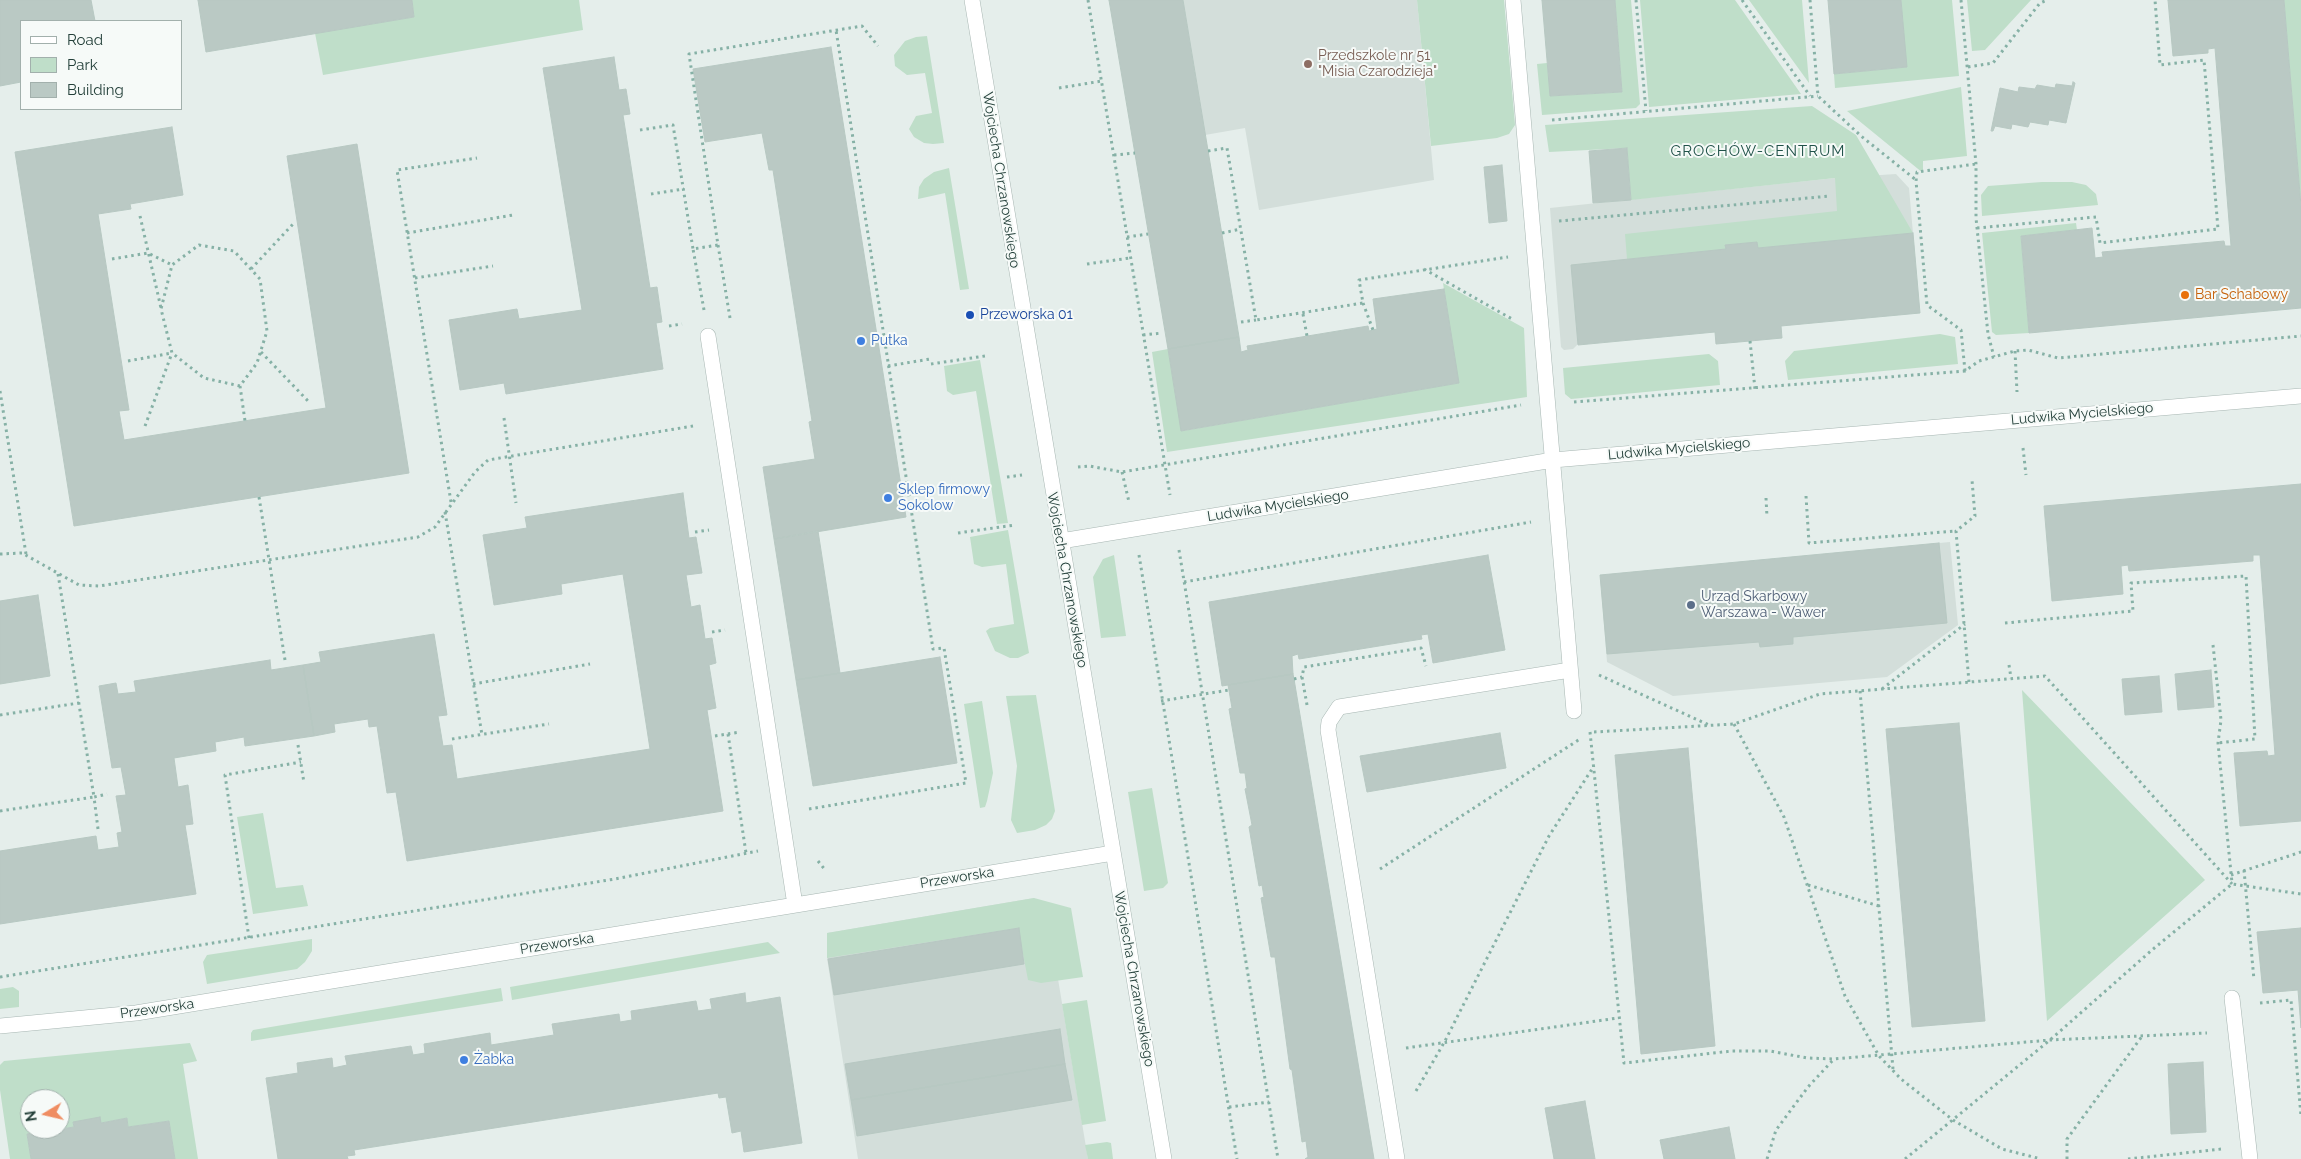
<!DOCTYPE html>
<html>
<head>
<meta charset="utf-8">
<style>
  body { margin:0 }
  #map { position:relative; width:2301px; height:1159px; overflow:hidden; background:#e5eeeb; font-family:Raleway,sans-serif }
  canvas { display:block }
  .legend { position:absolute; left:20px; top:20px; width:162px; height:90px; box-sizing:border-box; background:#f6faf8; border:1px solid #a2b0ac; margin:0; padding:6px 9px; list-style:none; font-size:15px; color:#24403a }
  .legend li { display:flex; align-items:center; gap:10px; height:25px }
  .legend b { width:25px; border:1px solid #a2b0ac }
  .north { position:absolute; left:20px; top:1089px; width:50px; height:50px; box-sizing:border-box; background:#f6faf8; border:1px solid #a2b0ac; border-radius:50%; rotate:261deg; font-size:14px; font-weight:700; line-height:20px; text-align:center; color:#24403a }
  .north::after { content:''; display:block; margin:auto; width:18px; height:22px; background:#ef8d62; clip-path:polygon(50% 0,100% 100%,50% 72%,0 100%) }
</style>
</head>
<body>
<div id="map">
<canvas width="2301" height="1159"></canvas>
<ul class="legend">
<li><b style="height:6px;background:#fff"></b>Road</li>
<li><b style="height:14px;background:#bfdec9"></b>Park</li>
<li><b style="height:14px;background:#bac9c4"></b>Building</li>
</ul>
<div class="north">N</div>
</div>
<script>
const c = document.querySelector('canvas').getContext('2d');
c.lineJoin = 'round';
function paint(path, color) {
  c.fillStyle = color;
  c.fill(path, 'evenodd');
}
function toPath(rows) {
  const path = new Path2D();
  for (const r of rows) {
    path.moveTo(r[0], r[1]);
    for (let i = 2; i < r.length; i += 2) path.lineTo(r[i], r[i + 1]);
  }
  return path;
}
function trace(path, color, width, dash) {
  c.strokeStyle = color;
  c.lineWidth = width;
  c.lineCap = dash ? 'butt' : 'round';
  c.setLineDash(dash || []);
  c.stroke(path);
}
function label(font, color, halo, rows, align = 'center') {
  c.font = font + ' Raleway,sans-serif';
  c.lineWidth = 4;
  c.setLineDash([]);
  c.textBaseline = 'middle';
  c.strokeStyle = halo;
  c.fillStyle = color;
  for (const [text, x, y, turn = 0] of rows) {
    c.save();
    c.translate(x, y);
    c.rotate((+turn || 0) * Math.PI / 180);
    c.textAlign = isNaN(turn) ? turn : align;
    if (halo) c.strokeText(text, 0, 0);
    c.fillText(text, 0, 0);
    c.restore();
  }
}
paint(toPath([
  [1183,0,1417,0,1434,180,1259,210,1245,128,1205,135],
  [1896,174,1909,188,1920,313,1781,326,1782,338,1716,344,1715,332,1578,344,1573,349,1564,350,1561,347,1550,208,1835,178],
  [1950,542,1958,625,1887,677,1673,696,1607,662,1600,575],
  [1034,898,1058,979,1088,1159,858,1159,827,958,827,933]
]), '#d3deda');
paint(toPath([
  [412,0,579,0,583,30,323,75,315,33,414,17],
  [1417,0,1504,0,1515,125,1509,134,1497,138,1431,146],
  [1615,0,1631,0,1640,104,1636,108,1542,115,1537,64,1547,63,1551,96,1622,92],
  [1640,0,1735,0,1801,94,1649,107],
  [1749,0,1802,0,1809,83],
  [1901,0,1952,0,1959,76,1835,88,1834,74,1906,67],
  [1967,0,2031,0,1985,50,1972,51],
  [2284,0,2301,0,2301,206],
  [927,36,944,143,933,144,924,143,914,137,909,129,916,116,932,113,925,73,907,75,895,66,894,55,905,41,916,37],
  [1961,87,1967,156,1923,161,1923,173,1847,111],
  [1812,106,1856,135,1913,233,1758,248,1757,242,1725,245,1726,249,1627,259,1625,234,1837,211,1835,178,1631,200,1627,148,1549,152,1545,125],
  [949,168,969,289,960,290,945,193,918,199,919,187,924,179,934,172],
  [2042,182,2072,182,2086,185,2096,194,2098,205,1982,216,1981,195,1988,186],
  [2076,223,2077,230,2021,236,2029,333,1996,335,1992,332,1982,233],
  [1443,283,1524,328,1527,397,1167,452,1152,352,1168,349,1182,431,1458,383],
  [1940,334,1955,337,1958,364,1788,380,1785,361,1794,351],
  [1709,354,1718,361,1720,385,1571,399,1565,394,1563,368],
  [980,360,1008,523,997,524,976,391,953,395,947,391,944,366],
  [1008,530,1029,653,1018,658,1010,658,995,651,986,631,990,628,1014,624,1006,564,982,567,974,564,970,537],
  [1114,555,1126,636,1101,638,1093,577,1103,559],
  [2022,690,2205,880,2047,1021],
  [1036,695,1055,811,1052,819,1046,825,1035,830,1017,833,1011,820,1017,766,1006,696],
  [982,701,993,773,987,801,985,807,980,808,964,704],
  [1152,788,1168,883,1163,888,1144,891,1128,792],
  [263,813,276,888,303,885,308,906,253,914,237,817],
  [1034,898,1071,908,1083,977,1041,983,1028,980,1018,928,827,958,827,933],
  [312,939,312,951,305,962,297,969,207,984,203,962,207,955],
  [768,942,780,953,512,1000,510,987],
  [13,987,19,991,19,1007,0,1009,0,989],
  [501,988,503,1001,251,1041,251,1033,253,1030],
  [1087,1000,1106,1121,1082,1125,1062,1004],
  [190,1043,197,1061,183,1064,198,1159,175,1159,169,1121,128,1127,127,1118,101,1123,73,1122,74,1127,60,1129,60,1099,30,1099,30,1129,60,1129,27,1134,31,1159,10,1159,0,1090,0,1065,4,1061],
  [1107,1142,1111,1143,1113,1159,1088,1159,1085,1145]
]), '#bfdec9');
const building = toPath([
  [0,0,91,0,95,21,21,21,21,82,0,86,0,0],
  [198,0,412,0,414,17,206,52,198,0],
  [1109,0,1183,0,1239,337,1168,349,1109,0],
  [1542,0,1615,0,1622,92,1550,96,1542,0],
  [1828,0,1901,0,1907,67,1834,74,1828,0],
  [2168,0,2284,0,2301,206,2301,308,2029,333,2021,236,2092,228,2095,258,2103,257,2102,252,2224,241,2225,246,2231,246,2215,48,2208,49,2208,53,2173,56,2168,0],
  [831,47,906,517,774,539,763,467,815,459,809,422,812,421,773,170,769,170,762,133,705,142,693,69,831,47],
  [614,57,619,90,626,89,630,114,623,115,650,288,657,287,662,322,656,323,663,369,506,394,504,383,460,390,449,320,517,309,519,319,582,310,543,68,614,57],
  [2073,82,2075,83,2066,123,2049,120,2048,125,2030,122,2028,127,2012,124,2011,129,1995,126,1993,131,1991,131,2000,88,2018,92,2019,87,2035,89,2037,85,2055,88,2056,84,2072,86,2073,82],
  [172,127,183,195,130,204,131,209,98,214,129,410,119,411,124,440,326,408,287,156,357,144,409,473,74,526,15,152,172,127],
  [1627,148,1631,200,1593,203,1589,151,1627,148],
  [1502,165,1507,221,1489,223,1484,167,1502,165],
  [1913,233,1920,313,1781,326,1782,338,1750,341,1716,344,1715,332,1578,345,1571,265,1726,249,1725,245,1757,242,1758,248,1913,233],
  [1444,289,1459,383,1181,431,1168,349,1239,337,1241,352,1248,350,1247,346,1368,326,1369,331,1377,329,1373,299,1444,289],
  [2301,484,2301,821,2240,826,2234,753,2267,751,2268,756,2275,755,2260,555,2253,555,2253,561,2129,571,2128,565,2121,566,2123,594,2052,601,2044,506,2301,484],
  [683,493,689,538,696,537,702,573,686,575,691,607,700,605,705,639,712,638,716,663,709,665,716,708,707,710,723,811,407,861,396,792,387,793,377,726,369,727,368,719,334,724,335,732,314,736,303,665,321,662,319,652,434,634,447,715,438,716,443,746,452,745,457,779,650,749,623,574,561,584,562,594,494,605,483,535,527,528,525,517,683,493],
  [818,531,840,673,796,680,774,539,818,531],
  [1939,543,1947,623,1793,637,1793,644,1760,647,1759,642,1607,654,1600,575,1939,543],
  [1488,555,1505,650,1433,663,1428,634,1421,635,1422,639,1299,659,1298,654,1292,656,1293,674,1222,686,1209,602,1488,555],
  [38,595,50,676,0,684,0,601,38,595],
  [940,657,957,763,813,786,796,680,940,657],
  [270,660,271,670,303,665,314,736,245,746,244,737,215,742,216,751,174,758,178,787,188,785,193,824,185,825,196,894,0,924,0,851,96,836,98,850,119,847,117,833,122,832,116,796,126,795,121,767,112,768,99,686,116,683,118,694,136,692,134,681,270,660],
  [2211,670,2214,707,2178,710,2175,674,2211,670],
  [1293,674,1294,679,1374,1159,1305,1159,1308,1157,1306,1141,1302,1142,1292,1070,1290,1069,1275,957,1271,957,1261,898,1264,897,1262,885,1259,886,1249,827,1252,825,1245,789,1247,788,1245,773,1240,773,1229,709,1232,708,1228,685,1293,674],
  [2159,676,2162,712,2125,715,2122,679,2159,676],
  [1959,723,1985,1021,1912,1027,1886,729,1959,723],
  [1500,733,1506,768,1367,792,1360,756,1500,733],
  [1688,748,1715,1046,1641,1054,1615,755,1688,748],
  [1019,928,1024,964,834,995,828,959,1019,928],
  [2301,928,2301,1028,2298,990,2263,993,2257,932,2301,928],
  [745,993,746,1003,780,997,802,1143,744,1152,741,1131,732,1133,726,1097,719,1098,718,1093,354,1150,355,1155,347,1156,348,1159,278,1159,266,1078,298,1073,297,1063,332,1058,333,1068,347,1065,345,1056,411,1046,413,1055,425,1053,424,1044,490,1033,491,1045,554,1035,552,1024,619,1014,620,1022,632,1020,631,1011,696,1001,698,1011,712,1009,710,999,745,993],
  [1060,1029,1065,1064,851,1100,845,1064,1060,1029],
  [2203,1062,2206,1132,2171,1134,2168,1064,2203,1062],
  [1065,1064,1072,1100,857,1136,851,1100,1065,1064],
  [1585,1101,1595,1159,1554,1159,1545,1108,1585,1101],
  [100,1117,101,1123,127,1118,128,1127,169,1121,175,1159,31,1159,27,1134,74,1127,73,1122,100,1117],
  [1729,1127,1735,1159,1664,1159,1660,1140,1729,1127]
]);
paint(building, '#bac9c4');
trace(building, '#b7c8c2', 1);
const minor = toPath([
  [972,0,1164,1159],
  [1513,0,1574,711],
  [708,336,795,905],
  [1061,541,1553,460,2301,396],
  [2232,998,2250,1159],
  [0,1026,136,1013,1113,853],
  [1397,1159,1328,730,1329,722,1339,707,1570,670]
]);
trace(minor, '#a7b6b2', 16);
trace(toPath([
  [1088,0,1170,495],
  [1636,0,1646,111],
  [1742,0,1810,96],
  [1810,0,1818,96,1861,136,1916,180],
  [1961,0,1976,164,1976,218,1988,334,1994,357],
  [1968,67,1993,63,2040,3,2047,0],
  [1059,88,1102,81],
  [1552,120,1818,96],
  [640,130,673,125,693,249],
  [1208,151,1227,148,1256,320,1363,303,1359,280,1508,257],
  [1114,155,1135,153],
  [651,194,684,189],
  [140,216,161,308],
  [1559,221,1830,196],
  [1977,228,2096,217,2100,243,2218,229,2204,60,2160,65,2155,0],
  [407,233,513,215],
  [1222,233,1241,229],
  [1127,237,1148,234],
  [718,245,730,318],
  [112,259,148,253,172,265],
  [1087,264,1130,258],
  [251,269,293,224],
  [1424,269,1512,319],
  [415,278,493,266],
  [1363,303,1373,330],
  [704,310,693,249,718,245,689,54,862,26,878,46],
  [1303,314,1307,336],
  [1241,322,1256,320],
  [669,326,682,324],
  [1143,335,1162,333],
  [1750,341,1755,389],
  [2015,351,2017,392],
  [261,352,309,402],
  [128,361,172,353],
  [931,364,985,356],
  [888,366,930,359],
  [1965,371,1961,330,1927,305,1916,181,1917,172,1976,164],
  [240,386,204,378,172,353,161,309,172,265,199,245,234,251,260,279,267,331,257,363,240,386,245,421],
  [0,391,26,554],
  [1574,402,1965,371,1979,361,2015,351,2028,350,2058,358,2301,336],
  [504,418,516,503],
  [145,426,172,353],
  [2023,448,2026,475],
  [1078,467,1089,466,1122,472,1521,405],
  [1122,472,1129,502],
  [1007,477,1022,475],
  [1806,496,1809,543,1956,531],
  [259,497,285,660],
  [1766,498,1767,517],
  [451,502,397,170,477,158],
  [445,512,482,735],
  [695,532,709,530],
  [958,533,1015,525],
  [1179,550,1278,1159],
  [0,554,22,553,79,585,99,586,418,537,435,527,475,472,488,460,693,426],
  [1139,555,1237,1159],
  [1184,582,1531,522],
  [2005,623,2133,611,2131,583,2246,576,2255,739,2218,743],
  [712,632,725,630],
  [2213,645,2221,720,2218,743,2232,883],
  [2009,665,2011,678],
  [1599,675,1709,725],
  [1294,679,1302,677],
  [1969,682,1956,531,1975,516,1972,480],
  [473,684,590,664],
  [1882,689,1965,624],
  [1860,691,1893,1069],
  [1161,701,1229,690],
  [1307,705,1302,677,1304,667,1421,648,1426,666],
  [0,715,79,703],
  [1734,724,1784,817,1845,996,1879,1056,1901,1079,1953,1120,2002,1149,2041,1159],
  [1590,732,1624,1063,1732,1051,1770,1051,1807,1058,1834,1059,2050,1040,2207,1033],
  [1594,732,1734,724,1820,694,2045,676,2232,884],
  [728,734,746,853],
  [715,736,740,732],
  [452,739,549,724],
  [298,745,304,783],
  [809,809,966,783,944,648,933,649,836,30],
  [0,811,94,797,58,574],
  [98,829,94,797,107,794],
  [818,861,826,871],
  [1380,869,1580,739],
  [2244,870,2254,980],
  [2231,875,2301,852],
  [1808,885,1879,906],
  [249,938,225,775,301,762],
  [0,977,615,879,758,851],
  [2260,1003,2291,1000,2301,1116],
  [1406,1048,1618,1018],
  [1416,1091,1445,1041,1549,836,1594,766],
  [1229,1107,1269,1102],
  [1767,1159,1776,1130,1808,1087,1834,1059],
  [1905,1159,2050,1040,2152,950,2232,884,2301,894],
  [2067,1159,2067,1139,2143,1035],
  [2128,1159,2222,1149]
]), '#86b1a6', 3, [2.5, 4]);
trace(minor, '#fff', 15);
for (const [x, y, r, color] of [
  [1308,64,5,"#8d6e63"],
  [2185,295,5,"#e8710a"],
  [970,315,5,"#1a4fb4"],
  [861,341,5,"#3f7fe0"],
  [888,498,5,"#3f7fe0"],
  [1691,605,5,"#5c6f8a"],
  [464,1060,5,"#3f7fe0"]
]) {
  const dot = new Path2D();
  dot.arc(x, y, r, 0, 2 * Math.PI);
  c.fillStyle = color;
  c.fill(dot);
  trace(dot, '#f6faf8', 2);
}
label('14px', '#785e54', '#f6faf8', [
  ["Przedszkole nr 51",1318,56],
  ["\"Misia Czarodzieja\"",1318,72]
], 'left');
label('14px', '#24403a', '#f6faf8', [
  ["Wojciecha Chrzanowskiego",1001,180,81],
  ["Ludwika Mycielskiego",2082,414,-5],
  ["Ludwika Mycielskiego",1679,449,-5],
  ["Ludwika Mycielskiego",1278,506,-9],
  ["Wojciecha Chrzanowskiego",1067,580,80],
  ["Przeworska",957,878,-9],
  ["Przeworska",557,944,-9],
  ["Wojciecha Chrzanowskiego",1134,979,80],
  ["Przeworska",157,1009,-8]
]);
label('14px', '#c56008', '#f6faf8', [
  ["Bar Schabowy",2195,295]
], 'left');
label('14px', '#164399', '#f6faf8', [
  ["Przeworska 01",980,315]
], 'left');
label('14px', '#366cbe', '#f6faf8', [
  ["Putka",871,341],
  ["Sklep firmowy",898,490],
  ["Sokolow",898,506],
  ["Żabka",474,1060]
], 'left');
label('14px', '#4e5e75', '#f6faf8', [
  ["Urząd Skarbowy",1701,597],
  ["Warszawa - Wawer",1701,613]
], 'left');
c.letterSpacing = '1px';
label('15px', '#205249', '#f6faf8', [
  ["GROCHÓW-CENTRUM",1758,151]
]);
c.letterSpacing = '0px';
</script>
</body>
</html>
